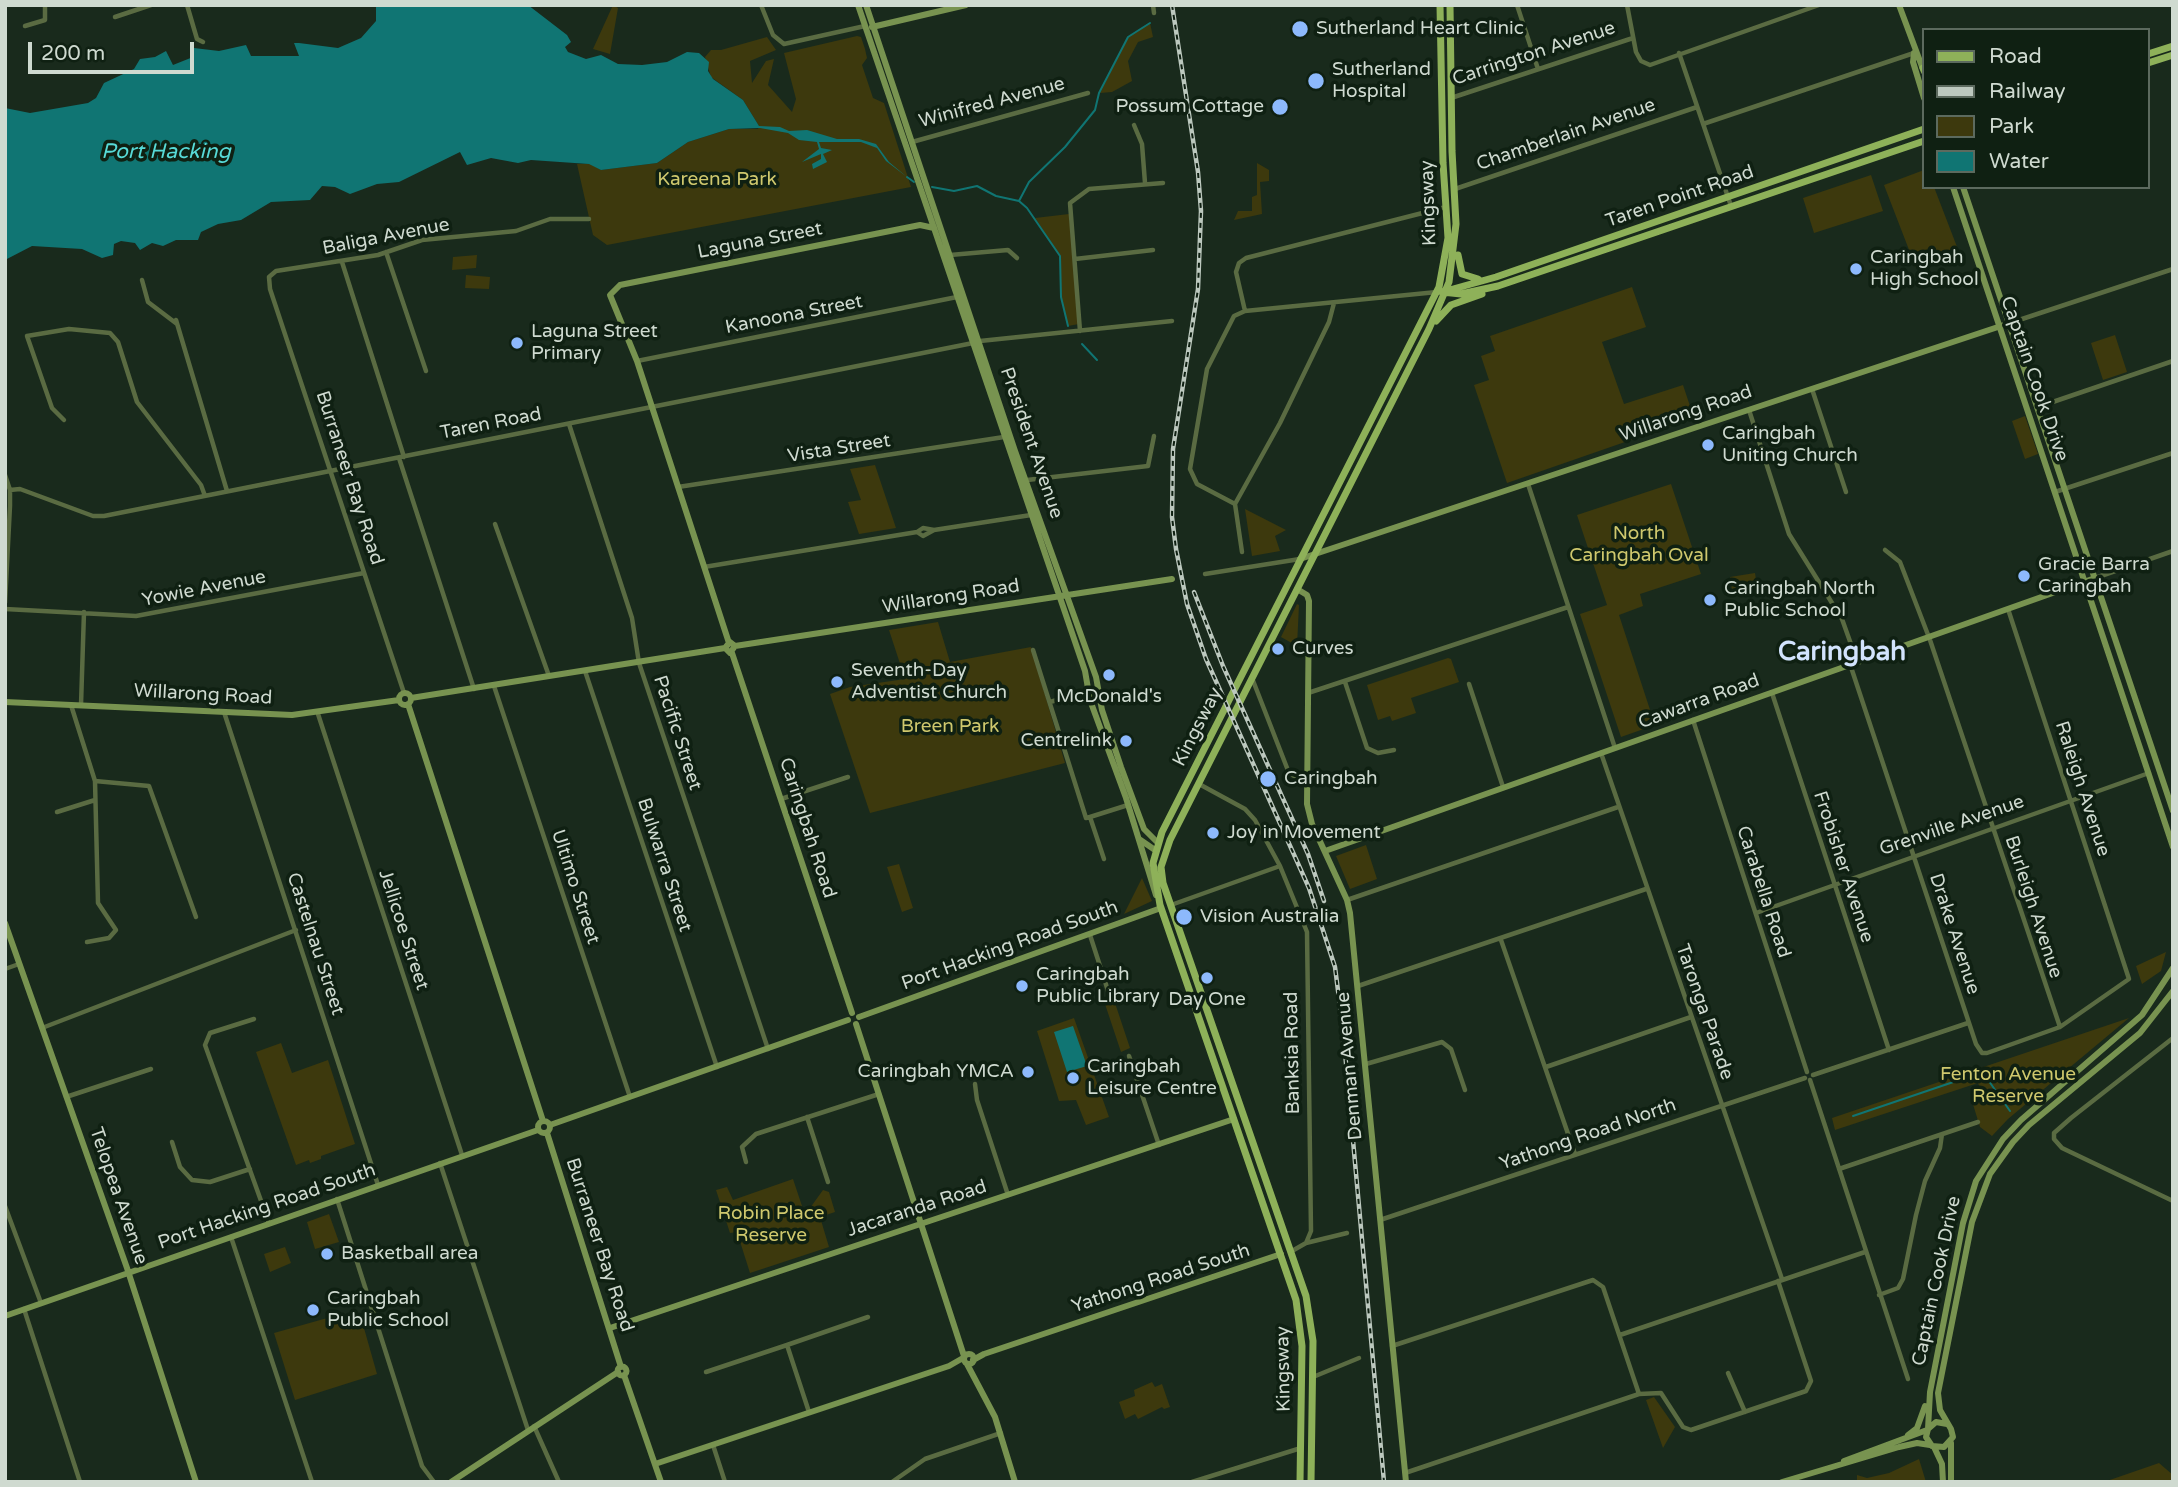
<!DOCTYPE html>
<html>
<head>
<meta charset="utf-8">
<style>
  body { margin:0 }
  #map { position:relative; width:2178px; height:1487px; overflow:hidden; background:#192a1c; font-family:"Varela Round",sans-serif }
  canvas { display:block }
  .frame { position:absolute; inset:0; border:7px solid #cfdad0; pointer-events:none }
  .legend { position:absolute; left:1922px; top:28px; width:228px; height:161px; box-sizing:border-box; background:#0f2012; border:2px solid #5c6a5e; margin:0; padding:9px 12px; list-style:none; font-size:21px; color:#cfdad0 }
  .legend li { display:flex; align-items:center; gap:14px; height:35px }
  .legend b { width:35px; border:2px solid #5c6a5e }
  .scale { position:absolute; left:28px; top:42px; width:166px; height:32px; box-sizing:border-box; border:4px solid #cfdad0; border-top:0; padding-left:9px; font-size:21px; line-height:24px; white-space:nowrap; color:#cfdad0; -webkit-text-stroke:5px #0f2012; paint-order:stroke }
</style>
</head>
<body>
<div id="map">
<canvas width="2178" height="1487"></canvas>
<div class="frame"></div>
<ul class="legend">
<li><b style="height:9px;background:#8eb159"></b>Road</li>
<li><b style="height:9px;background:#bcc8be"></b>Railway</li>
<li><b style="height:19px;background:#3d390d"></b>Park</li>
<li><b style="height:19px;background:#107573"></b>Water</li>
</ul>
<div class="scale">200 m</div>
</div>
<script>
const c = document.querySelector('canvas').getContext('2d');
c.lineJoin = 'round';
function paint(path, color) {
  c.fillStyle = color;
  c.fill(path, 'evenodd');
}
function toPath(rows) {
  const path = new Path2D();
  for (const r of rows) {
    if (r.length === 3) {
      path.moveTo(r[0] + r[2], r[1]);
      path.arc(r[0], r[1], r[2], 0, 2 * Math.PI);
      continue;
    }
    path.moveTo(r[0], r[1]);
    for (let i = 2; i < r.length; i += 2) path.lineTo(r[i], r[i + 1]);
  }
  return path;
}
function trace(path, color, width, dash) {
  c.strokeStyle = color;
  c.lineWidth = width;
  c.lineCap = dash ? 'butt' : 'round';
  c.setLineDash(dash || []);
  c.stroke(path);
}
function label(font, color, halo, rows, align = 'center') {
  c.font = font + ' "Varela Round",sans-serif';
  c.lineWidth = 7;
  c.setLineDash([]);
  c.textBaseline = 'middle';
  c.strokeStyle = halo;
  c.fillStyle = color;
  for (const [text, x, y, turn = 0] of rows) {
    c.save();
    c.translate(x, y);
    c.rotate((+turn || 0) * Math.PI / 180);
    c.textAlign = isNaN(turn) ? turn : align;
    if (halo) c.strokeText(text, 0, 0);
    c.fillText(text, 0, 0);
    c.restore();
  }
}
paint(toPath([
  [613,5,618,8,610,54,593,49],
  [1150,23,1153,37,1138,42,1128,61,1132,81,1112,92,1100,93,1128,37],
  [857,36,861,37,865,49,867,58,862,65,873,98,884,103,911,187,607,245,593,235,577,164,591,164,601,170,657,163,688,142,729,129,758,129,759,126,743,100,711,77,705,57,711,50,721,50,767,37,776,50,750,61,752,83,766,61,774,59,768,85,792,112,796,99,784,53],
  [1257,163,1269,170,1269,181,1260,182,1262,214,1234,220,1238,211,1252,211,1252,197,1257,195],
  [1924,170,1924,187,1934,187,1959,252,1916,268,1884,185],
  [1871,175,1883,211,1814,233,1803,198],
  [1069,214,1079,324,1068,326,1061,297,1060,256,1035,218],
  [477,255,476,268,452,270,453,257],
  [466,275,490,277,489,289,465,288],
  [1632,287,1646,327,1602,342,1624,404,1683,385,1694,418,1507,483,1474,385,1489,380,1481,356,1495,351,1490,336],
  [2115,335,2127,372,2103,380,2091,343],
  [2025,416,2038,454,2025,459,2012,421],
  [875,465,896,528,859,534,848,502,861,500,850,469],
  [1671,484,1701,574,1640,594,1643,606,1619,615,1655,725,1621,737,1580,614,1607,605,1577,515],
  [1245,509,1286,530,1275,536,1280,551,1252,556],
  [1755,573,1757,586,1732,590,1730,577],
  [1297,604,1299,605,1297,646,1281,637],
  [938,622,950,662,1031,647,1065,763,870,813,830,694,850,687,905,679,889,630],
  [1448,658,1451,659,1459,682,1411,698,1416,713,1392,721,1390,716,1378,720,1367,685],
  [1366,845,1377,879,1350,889,1336,856],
  [899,864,913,908,902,912,887,867],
  [1142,878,1152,901,1124,914],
  [2166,952,2161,971,2142,984,2136,966],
  [1107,1000,1115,1003,1130,1048,1121,1052,1104,1001],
  [1074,1018,1109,1117,1086,1125,1076,1100,1059,1101,1037,1031],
  [2129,1018,2008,1119,1992,1136,1980,1127,1971,1098,1982,1094,1978,1083,1835,1130,1832,1118],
  [281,1043,292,1073,328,1060,355,1144,321,1156,321,1159,310,1163,309,1160,296,1165,256,1052],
  [793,1179,805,1215,823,1190,829,1192,835,1212,820,1217,829,1247,750,1273,737,1232,730,1233,716,1190,727,1187,733,1200],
  [329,1214,339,1242,315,1249,307,1222],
  [285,1247,291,1263,270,1272,264,1254],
  [360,1314,377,1374,295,1400,274,1333,338,1315,341,1320],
  [1152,1382,1155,1387,1162,1384,1170,1407,1164,1409,1162,1407,1138,1419,1135,1414,1125,1419,1119,1402,1135,1396,1134,1390],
  [1654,1397,1675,1427,1663,1448,1646,1400],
  [1919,1459,1926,1482,1857,1482,1857,1475,1867,1478,1889,1473],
  [2159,1463,2173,1475,2173,1482,2104,1482]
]), '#3d390d');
paint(toPath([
  [376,5,528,5,567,35,571,42,565,47,568,52,586,59,601,55,618,64,642,65,667,62,687,52,699,53,709,62,708,71,713,79,743,100,759,126,780,127,789,131,807,130,837,139,859,139,876,144,889,162,907,177,886,161,877,148,861,142,819,142,821,148,832,150,823,154,827,162,813,169,812,164,821,159,821,154,802,162,819,149,817,142,799,140,788,133,760,128,729,129,688,142,657,163,601,170,589,164,531,160,518,163,491,158,467,165,460,152,399,182,377,184,350,194,335,187,322,186,310,200,271,202,241,220,218,224,201,232,198,240,176,240,163,246,152,243,140,250,135,243,121,241,114,244,113,255,102,258,82,249,32,246,5,260,5,108,30,113,88,103,96,98,104,83,134,69,140,59,155,57,166,51,173,65,193,57,194,48,219,51,246,45,251,56,299,56,294,43,299,43,338,48,361,38,376,21],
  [1073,1026,1087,1066,1067,1072,1054,1032]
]), '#107573');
trace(toPath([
  [907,177,914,182],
  [932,187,954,191,977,186,996,196,1019,201,1027,208,1060,256,1061,297,1068,326],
  [1019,201,1029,182,1065,147,1095,110,1099,93,1128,37,1150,23],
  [1082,344,1097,360],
  [1853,1116,1980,1073,1986,1077,2010,1111]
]), '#107573', 2);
trace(toPath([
  [187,5,197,39,203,42],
  [761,5,773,35,784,44,865,26],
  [1153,5,1154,13],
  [1517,5,1538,69],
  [1627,5,1636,52,1641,61,1650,65,1819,5],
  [115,17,151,5],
  [25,26,45,20,45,5],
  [1679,53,1731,206],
  [1451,98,1633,38],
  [1703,124,1914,53],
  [1134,125,1142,144,1145,183],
  [912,142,1088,93],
  [1455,189,1697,107],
  [386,252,426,371],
  [950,255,1008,250,1017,258],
  [1075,259,1153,250],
  [342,262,404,457],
  [142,280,148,302,177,324],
  [1245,311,1236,272,1239,263,1246,258,1446,207],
  [176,320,227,491],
  [2010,323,2173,269],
  [1080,331,1070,203,1089,189,1163,183],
  [980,341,1172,321],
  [637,361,957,297],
  [1812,389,1846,492],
  [2038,407,2173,361],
  [1749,410,1789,534,1842,619,1857,661],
  [64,420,52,408,27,336,69,329,110,333,118,342,137,402,201,485,205,496],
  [569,424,632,618,639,663,768,1049],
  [399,458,474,689],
  [5,475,10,490,10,506,5,603],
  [1027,480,1148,466,1154,436],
  [1528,484,1615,748],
  [678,487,1004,437],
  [10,490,20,489,93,516,104,516,973,343],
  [2055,492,2173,453],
  [1235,504,1197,484,1190,469,1207,369,1234,316,1245,311,1437,292],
  [495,524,549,676],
  [934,530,1031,515],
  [1885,550,1900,562,1930,640,2060,1027],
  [1242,552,1235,504,1280,423,1329,322,1334,303],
  [704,567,917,532,923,528,934,530,923,536,917,532],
  [1205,574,1300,559],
  [2095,578,2173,551],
  [5,609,136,616,364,573],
  [1033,650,1086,818,1090,817,1104,859],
  [1850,664,1976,1044,1982,1053,1987,1053,2060,1027,2129,979,2008,609],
  [585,671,717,1067],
  [1252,678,1289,773,1296,777,1307,777],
  [1345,682,1367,748,1378,753,1394,750],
  [1469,684,1503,787],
  [494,686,630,1097],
  [404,693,270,289,269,277,276,271,378,255,422,240,516,231,550,219,589,219],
  [1308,693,1568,607],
  [1772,693,1889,1050],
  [1050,702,1088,691],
  [71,705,95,781,98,903,116,930,109,938,87,942],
  [81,705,84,612],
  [224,712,378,1185],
  [318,714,462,1155],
  [1693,720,1807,1072],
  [1601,753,1782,1279],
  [95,781,149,786,196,917],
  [1199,784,1245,809,1255,820,1280,866,1307,932,1311,1231,1306,1243],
  [781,799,848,777],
  [57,812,95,800],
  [1090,817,1128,805],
  [1347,900,1618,807],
  [1171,905,1280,866],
  [1756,913,2149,773],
  [1090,935,1110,997],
  [1501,940,1575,1154],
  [5,969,19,964],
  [1358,986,1646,889],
  [254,1019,210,1033,205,1045,269,1223],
  [42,1028,296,930],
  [2173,1038,2071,1118,2054,1133,2054,1139,2062,1148,2173,1201],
  [1129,1056,1159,1145],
  [1366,1064,1442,1042,1451,1049,1465,1090],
  [1546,1067,1691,1017],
  [1813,1075,1968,1023],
  [1810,1080,1908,1379],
  [975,1084,977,1100,1008,1195],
  [66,1097,151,1069],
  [807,1117,828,1182],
  [172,1142,180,1167,192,1180,210,1182,250,1169],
  [746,1162,742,1147,756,1134,879,1094],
  [440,1163,528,1430],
  [1839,1169,1978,1122],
  [337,1199,422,1466,434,1482],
  [5,1206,41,1303],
  [1380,1220,1805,1078],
  [231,1237,312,1482],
  [1292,1251,1306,1243,1347,1233],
  [1879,1295,1898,1288,1903,1279,1916,1215,1925,1181,1940,1148,1942,1134],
  [24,1309,80,1482],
  [1620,1335,1865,1252],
  [1392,1346,1593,1280,1603,1287,1639,1394],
  [706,1372,787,1345],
  [1728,1373,1745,1412],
  [1313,1377,1359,1358],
  [809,1412,787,1345,868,1317],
  [534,1426,559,1482],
  [713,1445,725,1482],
  [1405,1473,1639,1394,1661,1393,1683,1427,1691,1430,1806,1391,1811,1381,1778,1281],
  [892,1482,925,1459,1001,1433],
  [1192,1482,1301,1448]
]), '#5a6b42', 4.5);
trace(toPath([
  [858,5,1085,671,1090,700,1126,798,1156,895],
  [866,5,1015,451,1096,677,1102,710,1121,767,1144,829,1157,842],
  [1899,5,1924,72],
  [872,27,966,5],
  [1914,53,1913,62,1924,98],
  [1953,187,2173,847],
  [1963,187,2173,811],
  [1300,559,2010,323],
  [1297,589,1307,595,1309,601,1307,804,1312,824,1347,900,1350,913,1406,1482],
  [729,643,637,361,610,295,620,285,920,225,934,228],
  [735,646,730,653,725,648,730,642,735,646,1172,579],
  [732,653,852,1013],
  [405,699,6],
  [411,698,725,648],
  [5,702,292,715,399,700],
  [408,704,543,1121],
  [1139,839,1155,850],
  [1325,851,2095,578],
  [5,923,127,1268,196,1482],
  [859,1017,1161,908],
  [856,1024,964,1356],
  [544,1127,6],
  [550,1125,848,1020],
  [547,1133,621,1367],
  [5,1316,538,1130],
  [610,1328,1234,1119],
  [969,1359,5],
  [973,1360,984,1354,1281,1254],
  [967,1364,995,1417,1015,1482],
  [622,1371,4.5],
  [624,1375,661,1482],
  [1947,1424,1936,1422,1928,1429,1926,1437,1932,1446,1944,1447,1953,1437,1951,1429,1940,1410,1938,1393,1972,1222,1990,1174,2013,1142,2029,1125,2140,1033,2173,991],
  [1928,1429,1930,1392,1963,1223,1976,1181,2003,1139,2021,1120,2142,1015,2173,968],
  [1908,1435,1917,1428,1925,1406],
  [1934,1447,1942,1464,1943,1482],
  [1844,1461,1927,1430],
  [655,1464,949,1366,963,1358],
  [451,1482,618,1372],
  [1782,1482,1899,1447,1917,1443,1930,1445],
  [1951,1482,1951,1443]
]), '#789350', 6);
trace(toPath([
  [2148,54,2173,46],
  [2148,63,2173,55],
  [1923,68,1924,70],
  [1458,255,1462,274,1478,279],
  [1446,291,1496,277,1924,129],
  [1442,292,1461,294,1498,286,1924,141],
  [1436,321,1451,305,1482,294],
  [1300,1482,1302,1346,1296,1300,1160,905,1153,863,1162,832,1439,287,1448,238,1443,163,1440,5],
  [1311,1482,1313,1341,1306,1296,1163,883,1161,867,1170,840,1429,329,1449,282,1456,224,1452,151,1450,5]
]), '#8eb159', 7);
const rail = toPath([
  [1172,5,1198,172,1201,211,1198,289,1173,449,1172,517,1176,549,1187,604,1206,659,1309,888,1335,967,1343,1030,1384,1482],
  [1194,592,1223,666,1308,854,1324,901]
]);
trace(rail, '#bcc8be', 4.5);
trace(rail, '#0f2012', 2, [5]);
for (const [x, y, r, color] of [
  [1300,29,9,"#8db9fc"],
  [1316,81,9,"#8db9fc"],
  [1280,107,9,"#8db9fc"],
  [1856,269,7,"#8db9fc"],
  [517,343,7,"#8db9fc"],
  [1708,445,7,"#8db9fc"],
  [2024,576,7,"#8db9fc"],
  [1710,600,7,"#8db9fc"],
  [1278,649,7,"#8db9fc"],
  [1109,675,7,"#8db9fc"],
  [837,682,7,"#8db9fc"],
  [1126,741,7,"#8db9fc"],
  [1268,779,9,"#8db9fc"],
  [1213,833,7,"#8db9fc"],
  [1184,917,9,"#8db9fc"],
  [1207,978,7,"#8db9fc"],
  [1022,986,7,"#8db9fc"],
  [1028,1072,7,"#8db9fc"],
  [1073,1078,7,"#8db9fc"],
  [327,1254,7,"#8db9fc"],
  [313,1310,7,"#8db9fc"]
]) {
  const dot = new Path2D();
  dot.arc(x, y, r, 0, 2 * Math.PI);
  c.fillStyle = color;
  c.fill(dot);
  trace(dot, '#0f2012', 2.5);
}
label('19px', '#cfdad0', '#0f2012', [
  ["Sutherland Heart Clinic",1316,29],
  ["Sutherland",1332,70],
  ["Hospital",1332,92],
  ["Possum Cottage",1264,107,"right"],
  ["Caringbah",1870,258],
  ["High School",1870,280],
  ["Laguna Street",531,332],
  ["Primary",531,354],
  ["Caringbah",1722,434],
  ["Uniting Church",1722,456],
  ["Gracie Barra",2038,565],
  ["Caringbah",2038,587],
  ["Caringbah North",1724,589],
  ["Public School",1724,611],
  ["Curves",1292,649],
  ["Seventh-Day",851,671],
  ["Adventist Church",851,693],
  ["McDonald's",1109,697,"center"],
  ["Centrelink",1112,741,"right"],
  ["Caringbah",1284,779],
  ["Joy in Movement",1227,833],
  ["Vision Australia",1200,917],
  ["Caringbah",1036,975],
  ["Public Library",1036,997],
  ["Day One",1207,1000,"center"],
  ["Caringbah",1087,1067],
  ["Leisure Centre",1087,1089],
  ["Caringbah YMCA",1014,1072,"right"],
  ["Basketball area",341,1254],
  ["Caringbah",327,1299],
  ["Public School",327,1321]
], 'left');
label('19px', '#cfdad0', '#0f2012', [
  ["Carrington Avenue",1534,54,-18],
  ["Winifred Avenue",992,103,-15],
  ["Chamberlain Avenue",1566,135,-19],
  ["Taren Point Road",1680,197,-19],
  ["Kingsway",1429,203,-92],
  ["Baliga Avenue",386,237,-11],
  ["Laguna Street",760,241,-11],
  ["Kanoona Street",794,315,-11],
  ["Captain Cook Drive",2034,379,71],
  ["Willarong Road",1686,414,-19],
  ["Taren Road",491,424,-11],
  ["President Avenue",1031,443,71],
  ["Vista Street",839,449,-9],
  ["Burraneer Bay Road",349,478,72],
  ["Yowie Avenue",204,589,-11],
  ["Willarong Road",951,597,-9],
  ["Willarong Road",203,695,3],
  ["Cawarra Road",1699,702,-20],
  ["Kingsway",1198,727,-63],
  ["Pacific Street",677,733,72],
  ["Raleigh Avenue",2082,789,72],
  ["Grenville Avenue",1952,826,-19],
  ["Caringbah Road",807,828,72],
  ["Bulwarra Street",664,865,72],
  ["Frobisher Avenue",1843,867,72],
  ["Ultimo Street",575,887,72],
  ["Carabella Road",1763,892,72],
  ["Burleigh Avenue",2033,907,72],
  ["Jellicoe Street",403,930,72],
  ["Drake Avenue",1954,934,72],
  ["Castelnau Street",315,944,72],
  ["Port Hacking Road South",1010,946,-20],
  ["Taronga Parade",1704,1012,71],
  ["Banksia Road",1293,1053,-91],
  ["Denman Avenue",1350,1066,-95],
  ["Yathong Road North",1588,1135,-19],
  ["Telopea Avenue",118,1196,71],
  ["Port Hacking Road South",267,1207,-19],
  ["Jacaranda Road",917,1209,-18],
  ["Burraneer Bay Road",599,1245,72],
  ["Yathong Road South",1161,1279,-18],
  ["Captain Cook Drive",1937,1281,-78],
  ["Kingsway",1284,1369,-91]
]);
label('19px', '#cfc86d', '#0f2012', [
  ["Kareena Park",717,180],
  ["North",1639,534],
  ["Caringbah Oval",1639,556],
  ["Breen Park",950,727],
  ["Fenton Avenue",2008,1075],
  ["Reserve",2008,1097],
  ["Robin Place",771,1214],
  ["Reserve",771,1236]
]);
label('italic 21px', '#57dad7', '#0f2012', [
  ["Port Hacking",166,152]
]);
label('bold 26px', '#d2e3fd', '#0f2012', [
  ["Caringbah",1842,653]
]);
</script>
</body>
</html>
